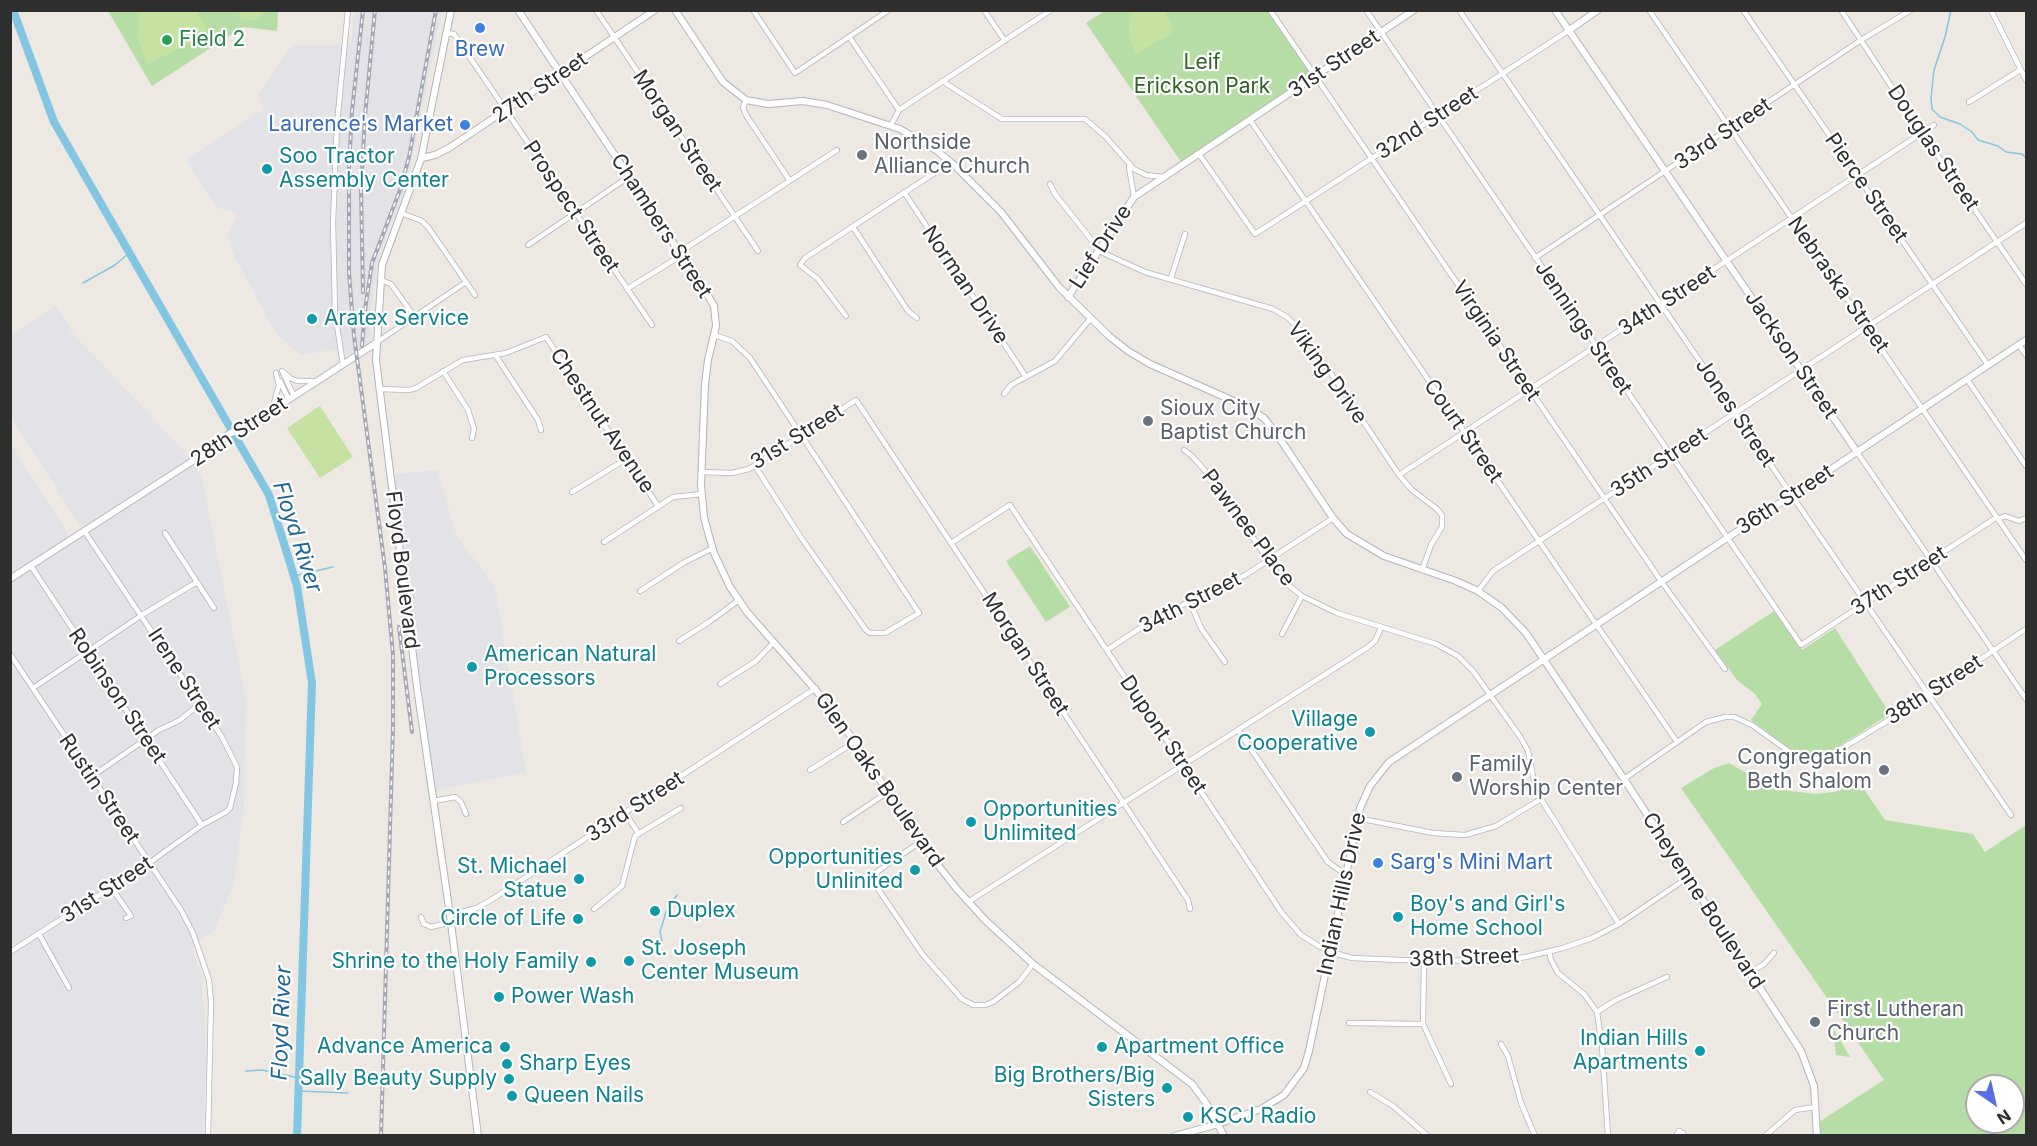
<!DOCTYPE html>
<html>
<head>
<meta charset="utf-8">
<style>
  body { margin:0 }
  #map { position:relative; width:2037px; height:1146px; overflow:hidden; background:#ede9e2; font-family:Inter,sans-serif }
  canvas { display:block }
  .frame { position:absolute; inset:0; border:12px solid #2e2e2e; pointer-events:none }
  .north { position:absolute; left:1965px; top:1074px; width:60px; height:60px; box-sizing:border-box; background:#fff; border:2px solid #ababab; border-radius:50%; rotate:146deg; font-size:16px; font-weight:700; line-height:24px; text-align:center; color:#2e2e2e }
  .north::after { content:''; display:block; margin:auto; width:21px; height:27px; background:#576ee6; clip-path:polygon(50% 0,100% 100%,50% 72%,0 100%) }
</style>
</head>
<body>
<div id="map">
<canvas width="2037" height="1146"></canvas>
<div class="frame"></div>
<div class="north">N</div>
</div>
<script>
const c = document.querySelector('canvas').getContext('2d');
c.lineJoin = 'round';
function paint(path, color) {
  c.fillStyle = color;
  c.fill(path, 'evenodd');
}
function toPath(rows) {
  const path = new Path2D();
  for (const r of rows) {
    path.moveTo(r[0], r[1]);
    for (let i = 2; i < r.length; i += 2) path.lineTo(r[i], r[i + 1]);
  }
  return path;
}
function trace(path, color, width, dash) {
  c.strokeStyle = color;
  c.lineWidth = width;
  c.lineCap = dash ? 'butt' : 'round';
  c.setLineDash(dash || []);
  c.stroke(path);
}
function label(font, color, halo, rows, align = 'center') {
  c.font = font + ' Inter,sans-serif';
  c.lineWidth = 4.5;
  c.setLineDash([]);
  c.textBaseline = 'middle';
  c.strokeStyle = halo;
  c.fillStyle = color;
  for (const [text, x, y, turn = 0] of rows) {
    c.save();
    c.translate(x, y);
    c.rotate((+turn || 0) * Math.PI / 180);
    c.textAlign = isNaN(turn) ? turn : align;
    if (halo) c.strokeText(text, 0, 0);
    c.fillText(text, 0, 0);
    c.restore();
  }
}
paint(toPath([
  [354,11,442,11,407,183,381,251,376,275,370,322,371,343,346,356,344,348,301,355,276,334,236,259,227,236,238,214,216,207,186,159,263,110,259,94,292,45,351,45],
  [56,306,74,335,191,458,202,478,246,699,244,809,234,883,215,929,192,948,201,976,204,1008,206,1066,203,1135,11,1135,11,444,70,537,82,529,11,417,11,335],
  [437,470,457,537,495,586,526,772,428,792,386,475]
]), '#e3e2e7');
paint(toPath([
  [108,11,278,11,277,31,243,27,152,86],
  [1104,11,1270,11,1315,78,1183,165,1086,23],
  [1030,546,1070,607,1046,622,1006,561],
  [1774,611,1802,650,1835,628,1890,714,1828,753,1807,758,1797,754,1751,720,1762,704,1755,694,1737,680,1715,650],
  [1729,763,1761,781,1784,790,1815,794,1835,792,1857,779,1885,820,1973,834,1985,852,2026,825,2026,1135,1819,1135,1819,1122,1884,1080,1681,788,1714,768],
  [1977,1086,2013,1086,2013,1122,1977,1122],
  [1833,1031,1835,1031,1850,1057,1836,1055]
]), '#b7dda6');
paint(toPath([
  [195,10,207,29,205,36,147,64,137,36,140,11],
  [239,11,239,10,266,11,257,19,250,20,240,19],
  [1133,11,1164,11,1173,28,1172,33,1136,54,1129,34,1129,21],
  [320,406,353,457,320,478,287,428]
]), '#c6e2a3');
trace(toPath([
  [1951,10,1945,37,1934,70,1931,98,1932,109,1940,117,1960,124,1972,132,1978,140,1998,146,2006,152,2022,154,2026,158],
  [83,283,115,265,128,254],
  [294,576,333,567],
  [662,941,660,932,666,912,677,895],
  [246,1071,262,1070,299,1078],
  [298,1091,348,1093]
]), '#83c6e2', 1.5);
trace(toPath([
  [13,10,54,122,269,495,297,586,312,683,297,1136]
]), '#83c6e2', 8);
const street = toPath([
  [596,10,758,251],
  [753,10,795,73,889,10],
  [984,10,1005,41],
  [1270,10,1661,581,1725,669],
  [1366,10,1801,645,1997,517],
  [1459,10,2011,815],
  [1649,10,2026,560],
  [1743,10,1988,365],
  [1841,10,1922,133,2026,284],
  [1991,10,2026,80],
  [447,33,454,34,652,325],
  [850,38,899,110],
  [942,81,1002,119,1085,119,1105,136,1134,169,1146,175,1163,177],
  [746,100,743,107,746,115,790,181],
  [1969,102,2020,70],
  [1250,120,1677,742],
  [891,125,899,110,1051,10],
  [1199,154,1255,234,1568,31],
  [1129,167,1134,197],
  [1050,184,1055,194,1101,252,1145,272,1273,309,1287,317,1300,330,1337,382,1399,475,1412,490,1437,509,1442,515,1442,527,1431,545,1422,570],
  [904,192,1026,377],
  [401,213,422,221,428,227,475,295],
  [853,227,908,311,917,318],
  [528,245,630,176],
  [680,252,837,150],
  [1535,258,1861,40,1911,10],
  [1171,278,1185,234],
  [381,280,391,284,414,316],
  [627,289,682,255],
  [846,316,818,279,800,265,805,258,951,162],
  [714,335,732,341,750,358,919,613,885,633,870,633,866,630,800,536,755,466],
  [377,342,466,282],
  [2019,345,2026,355],
  [496,356,538,420,541,430],
  [343,365,335,312,333,222,337,124,348,10],
  [282,371,290,378,297,381,314,381],
  [443,371,468,410,474,429,472,438],
  [283,373,294,396],
  [1967,379,2026,466],
  [280,381,289,400],
  [379,389,409,390,416,388,463,360,506,353,546,337,658,506],
  [1004,394,1011,385,1055,361,1090,319],
  [272,410,279,385,276,373],
  [1184,450,1192,456,1215,482,1275,570,1288,585,1302,596,1337,613,1436,644,1458,656,1473,671,1521,738,1528,751,1534,781,1541,799,1619,924],
  [1857,452,2026,699],
  [702,472,732,473,749,469,856,400,1188,900,1190,909],
  [1399,475,1934,125],
  [572,492,626,459],
  [1998,519,2005,516,2019,521,2026,518],
  [165,533,214,608],
  [604,542,673,497,702,494],
  [951,543,1010,505,1282,913,1301,935,1327,951,1352,958,1401,960,1498,961,1526,957,1563,948,1592,938,1619,924,1687,878],
  [31,566,202,825],
  [640,591,685,562,713,548],
  [1478,591,1493,571,1539,541,2026,223],
  [1190,602,1201,628,1225,662],
  [1282,634,1302,596],
  [679,641,709,622,739,600],
  [1107,650,1160,615,1217,590,1247,574,1333,518],
  [10,654,181,910,193,933,209,980,211,1002,208,1136],
  [720,684,756,661,774,642],
  [33,688,142,615,197,582],
  [1238,730,1328,862,1339,870,1345,872],
  [810,770,855,742],
  [91,777,159,730,180,720,196,707,198,702],
  [1624,779,1706,722,1725,717,1734,717,1752,725,1798,758,1809,760,1826,758,1884,723,2026,629],
  [433,801,455,797,461,802,466,814],
  [625,813,639,834],
  [1357,818,1433,833,1465,835,1496,826,1541,799],
  [843,822,888,792],
  [920,842,878,871,874,880,876,886,923,955,962,999,973,1005,985,1005,993,1002,1019,982,1033,964],
  [111,887,131,916,126,918],
  [968,902,1368,647,1375,641,1381,628],
  [594,909,622,886,635,836,681,808],
  [450,915,477,908,491,900,816,688],
  [421,917,424,924,431,927,451,922],
  [39,934,69,988],
  [1549,951,1551,960,1558,973,1584,994,1597,1012,1602,1046,1608,1136],
  [10,952,149,863,202,825,226,812,230,808,236,783,237,767,222,737,85,532],
  [1424,960,1423,1024,1451,1084],
  [1750,973,1764,964,1774,953],
  [1597,1012,1616,1000,1667,977],
  [1349,1023,1423,1024],
  [1501,1044,1508,1056,1521,1103,1535,1136],
  [1370,1092,1393,1106,1428,1136],
  [1676,1136,1679,1131,1683,1133,1684,1136],
  [1765,1136,1795,1110,1816,1107]
]);
const secondary = toPath([
  [451,10,421,159,382,265,376,360,417,687,450,915,478,1136],
  [518,10,706,292,714,306,716,326,708,360,705,384,701,485,704,517,709,536,714,553,730,587,747,612,827,703,862,752,920,842,956,888,985,920,1033,964,1192,1084,1206,1103,1224,1136],
  [675,10,723,82,746,100,768,104,803,101,827,105,900,129,936,150,954,165,1001,212,1059,287,1109,336,1128,351,1150,364,1245,406,1264,418,1276,433,1333,518,1347,534,1384,556,1456,581,1478,591,1502,608,1526,633,1624,779,1801,1051,1814,1086,1817,1136],
  [1555,10,1857,452],
  [1568,31,1598,10],
  [422,158,435,155,449,148,655,10],
  [1068,297,1134,197,1414,10],
  [10,579,202,455,229,434,257,420,376,343],
  [1175,1136,1218,1124,1261,1109,1284,1095,1304,1068,1309,1051,1360,808,1370,786,1389,762,2026,340]
]);
trace(street, '#b3b4bc', 6);
trace(secondary, '#b3b4bc', 8);
trace(street, '#fff', 4.5);
trace(secondary, '#fff', 6);
const rail = toPath([
  [363,10,352,111,349,168,349,272,354,336,385,568,393,655,393,727,381,1136],
  [363,292,361,190,365,116,375,10],
  [362,346,365,310,372,263,400,190,409,157,436,10],
  [399,627,412,732]
]);
trace(rail, '#a5a7b5', 4);
trace(rail, '#fff', 1.5, [4.5]);
for (const [x, y, r, color] of [
  [480,28,6,"#3f7fe0"],
  [167,40,6,"#2e9e5b"],
  [465,125,6,"#3f7fe0"],
  [862,155,6,"#6b7280"],
  [267,169,6,"#0f9aa8"],
  [312,319,6,"#0f9aa8"],
  [1148,421,6,"#6b7280"],
  [472,667,6,"#0f9aa8"],
  [1370,732,6,"#0f9aa8"],
  [1884,770,6,"#6b7280"],
  [1457,777,6,"#6b7280"],
  [971,822,6,"#0f9aa8"],
  [1378,863,6,"#3f7fe0"],
  [915,870,6,"#0f9aa8"],
  [579,879,6,"#0f9aa8"],
  [655,911,6,"#0f9aa8"],
  [1398,917,6,"#0f9aa8"],
  [578,919,6,"#0f9aa8"],
  [629,961,6,"#0f9aa8"],
  [591,962,6,"#0f9aa8"],
  [499,997,6,"#0f9aa8"],
  [1815,1022,6,"#6b7280"],
  [505,1047,6,"#0f9aa8"],
  [1102,1047,6,"#0f9aa8"],
  [1700,1051,6,"#0f9aa8"],
  [507,1064,6,"#0f9aa8"],
  [509,1079,6,"#0f9aa8"],
  [1167,1088,6,"#0f9aa8"],
  [512,1096,6,"#0f9aa8"],
  [1188,1117,6,"#0f9aa8"]
]) {
  const dot = new Path2D();
  dot.arc(x, y, r, 0, 2 * Math.PI);
  c.fillStyle = color;
  c.fill(dot);
  trace(dot, '#fff', 2);
}
label('21px', '#27864d', '#fff', [
  ["Field 2",179,40]
], 'left');
label('21px', '#366cbe', '#fff', [
  ["Brew",480,50],
  ["Laurence's Market",453,125,"right"],
  ["Sarg's Mini Mart",1390,863,"left"]
]);
label('21px', '#306424', '#fff', [
  ["Leif",1202,63],
  ["Erickson Park",1202,87]
]);
label('21px', '#2e2e2e', '#fff', [
  ["31st Street",1334,64,-34],
  ["27th Street",540,88,-34],
  ["32nd Street",1427,123,-33],
  ["Morgan Street",677,131,56],
  ["33rd Street",1723,134,-34],
  ["Douglas Street",1933,148,56],
  ["Pierce Street",1866,188,55],
  ["Prospect Street",571,207,56],
  ["Chambers Street",661,226,57],
  ["Lief Drive",1101,247,-57],
  ["Norman Drive",965,285,56],
  ["Nebraska Street",1838,285,55],
  ["34th Street",1667,301,-33],
  ["Jennings Street",1583,328,56],
  ["Virginia Street",1496,341,56],
  ["Jackson Street",1791,355,56],
  ["Viking Drive",1327,373,54],
  ["Jones Street",1735,413,56],
  ["Chestnut Avenue",602,421,56],
  ["Court Street",1463,431,55],
  ["28th Street",239,432,-33],
  ["31st Street",797,437,-32],
  ["35th Street",1659,463,-33],
  ["36th Street",1785,500,-33],
  ["Pawnee Place",1248,528,53],
  ["Floyd Boulevard",402,570,83],
  ["37th Street",1899,581,-33],
  ["34th Street",1190,603,-27],
  ["Morgan Street",1025,654,57],
  ["Irene Street",184,679,57],
  ["38th Street",1934,690,-33],
  ["Robinson Street",117,696,56],
  ["Dupont Street",1163,735,56],
  ["Glen Oaks Boulevard",879,780,55],
  ["Rustin Street",99,789,56],
  ["33rd Street",635,807,-33],
  ["31st Street",107,890,-33],
  ["Indian Hills Drive",1342,894,-78],
  ["Cheyenne Boulevard",1703,901,57],
  ["38th Street",1464,958,-2]
]);
label('21px', '#5b616d', '#fff', [
  ["Northside",874,143],
  ["Alliance Church",874,167],
  ["Sioux City",1160,409],
  ["Baptist Church",1160,433],
  ["Congregation",1872,758,"right"],
  ["Beth Shalom",1872,782,"right"],
  ["Family",1469,765],
  ["Worship Center",1469,789],
  ["First Lutheran",1827,1010],
  ["Church",1827,1034]
], 'left');
label('21px', '#0d838f', '#fff', [
  ["Soo Tractor",279,157],
  ["Assembly Center",279,181],
  ["Aratex Service",324,319],
  ["American Natural",484,655],
  ["Processors",484,679],
  ["Village",1358,720,"right"],
  ["Cooperative",1358,744,"right"],
  ["Opportunities",983,810],
  ["Unlimited",983,834],
  ["Opportunities",903,858,"right"],
  ["Unlinited",903,882,"right"],
  ["St. Michael",567,867,"right"],
  ["Statue",567,891,"right"],
  ["Boy's and Girl's",1410,905],
  ["Home School",1410,929],
  ["Duplex",667,911],
  ["Circle of Life",566,919,"right"],
  ["St. Joseph",641,949],
  ["Center Museum",641,973],
  ["Shrine to the Holy Family",579,962,"right"],
  ["Power Wash",511,997],
  ["Indian Hills",1688,1039,"right"],
  ["Apartments",1688,1063,"right"],
  ["Advance America",493,1047,"right"],
  ["Apartment Office",1114,1047],
  ["Sharp Eyes",519,1064],
  ["Big Brothers/Big",1155,1076,"right"],
  ["Sisters",1155,1100,"right"],
  ["Sally Beauty Supply",497,1079,"right"],
  ["Queen Nails",524,1096],
  ["KSCJ Radio",1200,1117]
], 'left');
label('italic 22px', '#1e6791', '#fff', [
  ["Floyd River",297,537,72],
  ["Floyd River",282,1023,-88]
]);
</script>
</body>
</html>
